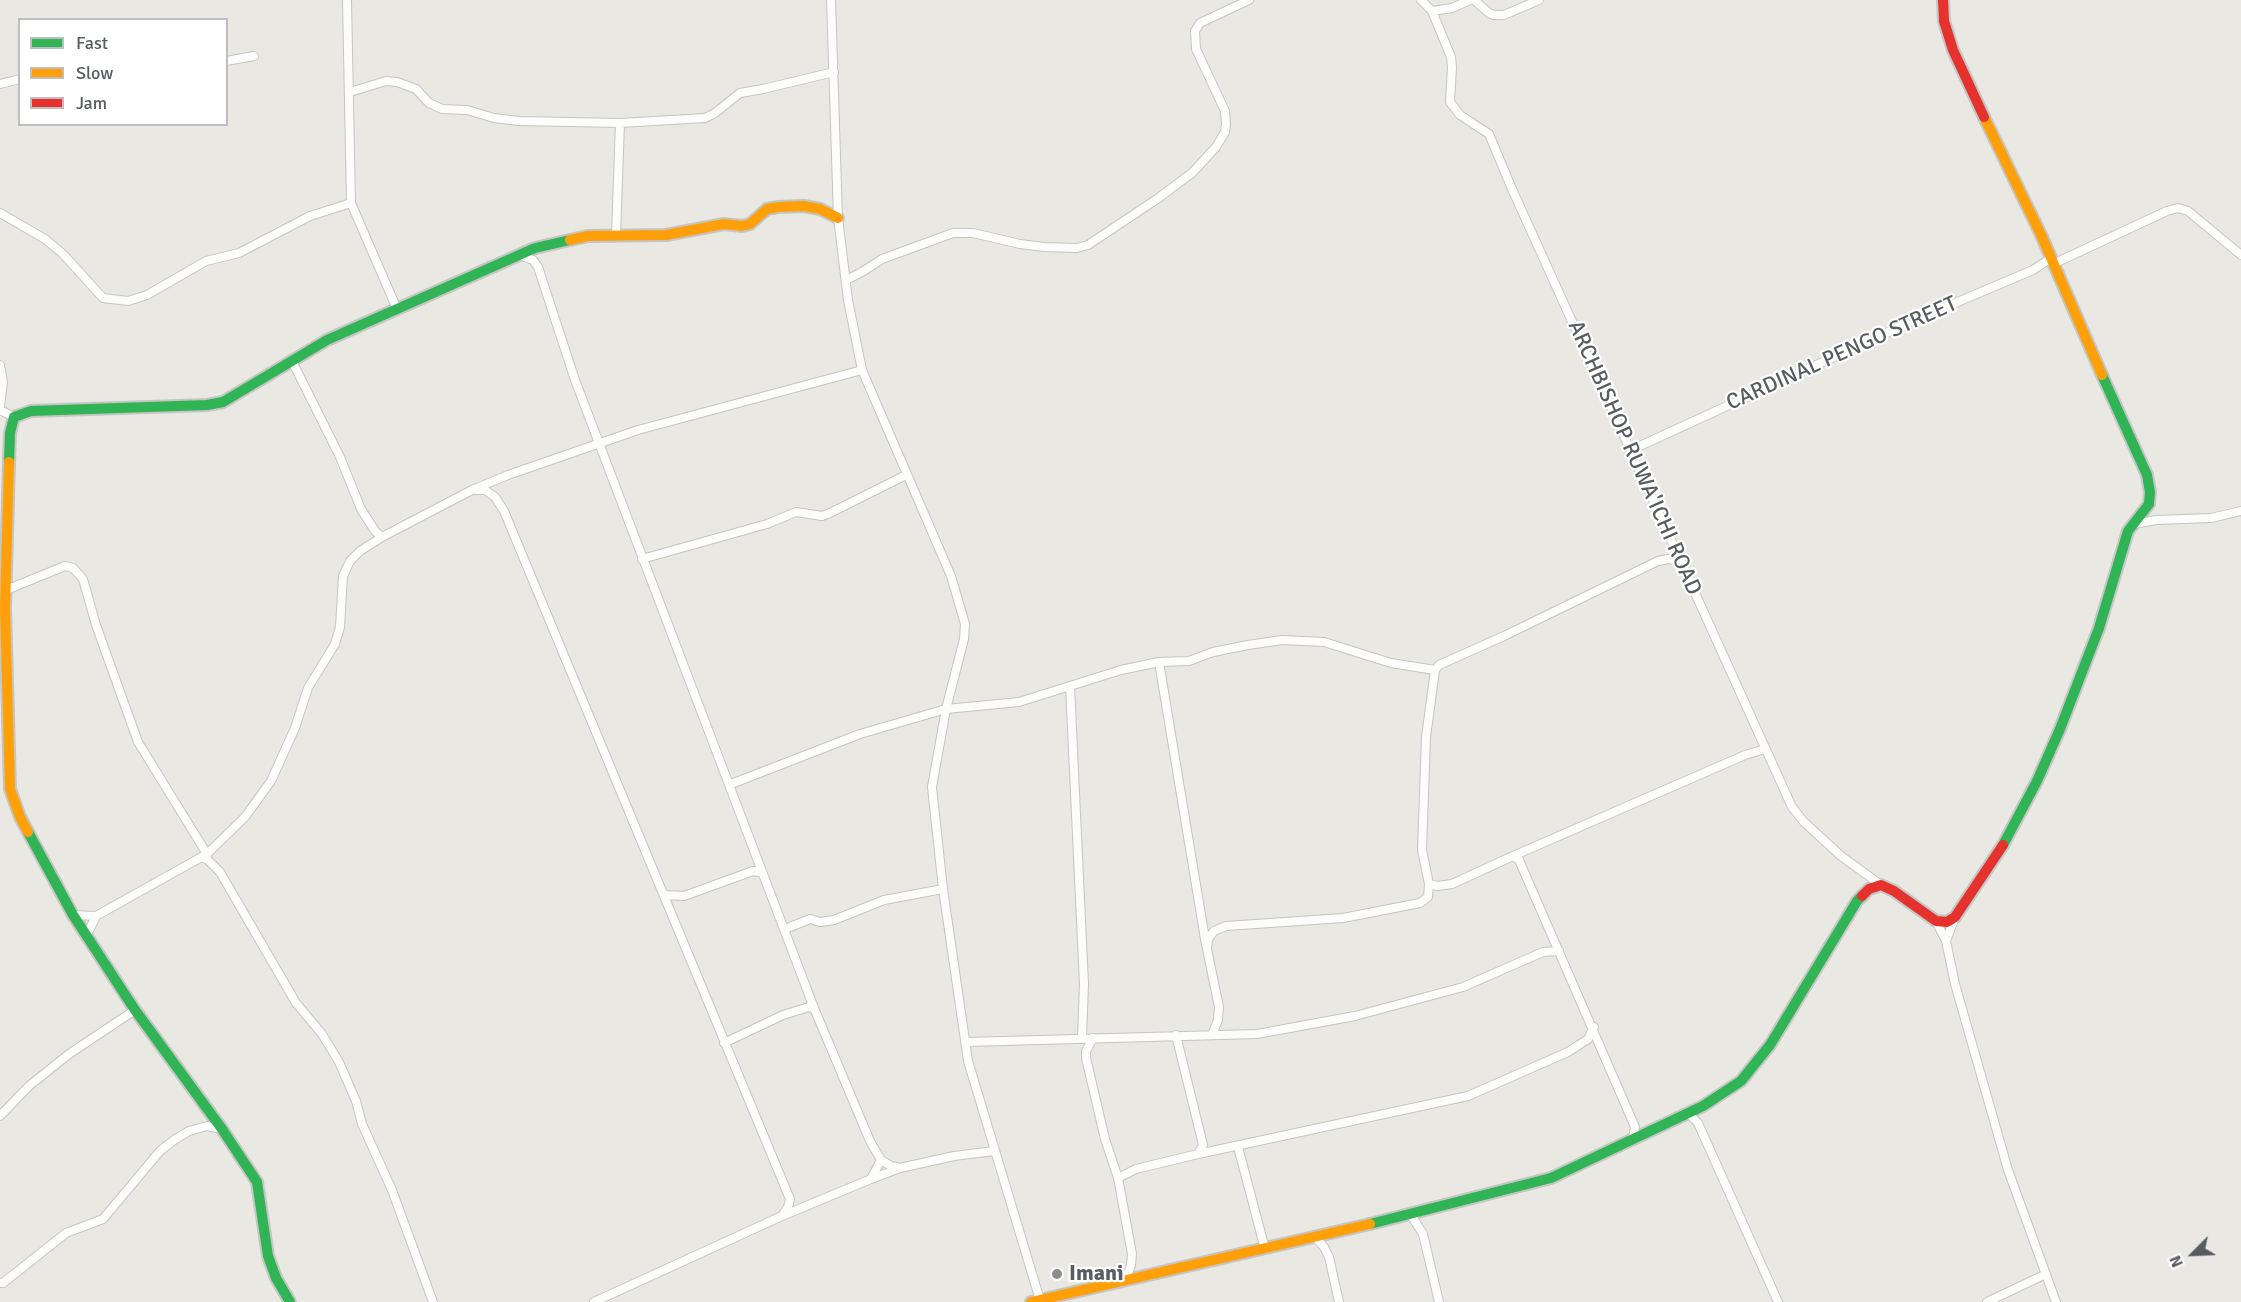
<!DOCTYPE html>
<html>
<head>
<meta charset="utf-8">
<style>
  body { margin:0 }
  #map { position:relative; width:2241px; height:1302px; overflow:hidden; background:#e9e8e2; font-family:Signika,sans-serif }
  canvas { display:block }
  .legend { position:absolute; left:18px; top:18px; width:210px; height:108px; box-sizing:border-box; background:#fff; border:2px solid #bcbec0; margin:0; padding:8px 10px; list-style:none; font-size:18px; color:#585c61 }
  .legend li { display:flex; align-items:center; gap:12px; height:30px }
  .legend b { width:30px; border:2px solid #bcbec0 }
  .north { position:absolute; left:2163px; top:1224px; width:60px; height:60px; -webkit-text-stroke:4px #fff; paint-order:stroke; rotate:246deg; font-size:16px; font-weight:700; line-height:24px; text-align:center; color:#585c61 }
  .north::after { content:''; display:block; margin:auto; width:21px; height:27px; background:#585c61; clip-path:polygon(50% 0,100% 100%,50% 72%,0 100%) }
</style>
</head>
<body>
<div id="map">
<canvas width="2241" height="1302"></canvas>
<ul class="legend">
<li><b style="height:8px;background:#30b455"></b>Fast</li>
<li><b style="height:8px;background:#ff9f0a"></b>Slow</li>
<li><b style="height:8px;background:#e5322d"></b>Jam</li>
</ul>
<div class="north">N</div>
</div>
<script>
const c = document.querySelector('canvas').getContext('2d');
c.lineJoin = 'round';
function toPath(rows) {
  const path = new Path2D();
  for (const r of rows) {
    path.moveTo(r[0], r[1]);
    for (let i = 2; i < r.length; i += 2) path.lineTo(r[i], r[i + 1]);
  }
  return path;
}
function trace(path, color, width, dash) {
  c.strokeStyle = color;
  c.lineWidth = width;
  c.lineCap = dash ? 'butt' : 'round';
  c.setLineDash(dash || []);
  c.stroke(path);
}
function label(font, color, halo, rows, align = 'center') {
  c.font = font + ' Signika,sans-serif';
  c.lineWidth = 4.5;
  c.setLineDash([]);
  c.textBaseline = 'middle';
  c.strokeStyle = halo;
  c.fillStyle = color;
  for (const [text, x, y, turn = 0] of rows) {
    c.save();
    c.translate(x, y);
    c.rotate((+turn || 0) * Math.PI / 180);
    c.textAlign = isNaN(turn) ? turn : align;
    if (halo) c.strokeText(text, 0, 0);
    c.fillText(text, 0, 0);
    c.restore();
  }
}
const street = toPath([
  [347,0,351,203,397,309],
  [831,0,838,218,848,300,862,370,951,576,965,624,964,639,946,709,932,787,943,889,968,1061,1040,1300],
  [1421,0,1432,11,1452,8,1470,0],
  [1474,0,1489,13,1494,15,1504,15,1539,0],
  [1432,11,1451,57,1452,67,1450,102,1460,115,1489,134,1512,189,1792,807,1804,822,1841,856,1881,885],
  [226,61,254,56],
  [0,84,20,79],
  [350,92,386,81,397,82,416,89,429,103,442,109,467,110,494,118,519,121,620,123,705,118,715,113,740,93,763,89,834,72],
  [0,213,45,239,63,254,103,298,128,301,147,295,206,261,239,253,310,216,351,203],
  [616,235,620,123],
  [519,255,533,260,538,267,575,380,814,1008,870,1141,881,1160,891,1166,900,1168],
  [2053,264,2167,211,2178,208,2188,211,2241,255],
  [846,280,862,272,882,259,953,233,973,233,1020,244,1044,247,1077,248,1088,245,1157,199,1192,173,1216,147,1225,132,1226,124,1225,111,1196,49,1195,31,1200,23,1249,0],
  [292,361,340,457,361,509,375,531,382,537],
  [0,365,3,382,0,406],
  [0,410,14,417],
  [1631,450,1908,323,2033,270,2051,258],
  [476,490,485,490,495,497,504,511,790,1199,788,1207,782,1216],
  [2134,524,2156,520,2211,518,2241,511],
  [642,559,767,524,796,512,822,516,830,513,906,475],
  [6,590,65,566,73,568,83,579,96,625,138,742,207,854],
  [1159,662,1206,945],
  [1070,686,1084,984,1082,1038],
  [731,784,860,734,946,709,1019,702,1121,670,1159,662,1189,661,1213,652,1248,645,1282,640,1324,642,1391,663,1435,670],
  [1513,856,1745,755,1765,749],
  [201,857,208,860,220,872,296,1003,322,1034,339,1062,356,1101,362,1124,392,1190,433,1302],
  [1429,884,1437,886,1452,884,1513,856,1519,860,1635,1127,1633,1138],
  [665,895,684,896,753,871,763,873],
  [73,915,96,916],
  [1936,921,1946,941,1955,984,2008,1170,2056,1302],
  [785,929,810,919,820,922,834,920,884,900,943,889],
  [87,935,96,916,207,854,245,817,271,781,295,728,308,688,335,644,340,627,343,576,350,561,360,551,382,537,472,490,508,475,638,430,862,370],
  [1946,941,1955,917],
  [1212,1035,1218,1020,1219,1007,1207,949,1208,939,1214,931,1226,926,1343,918,1420,903,1428,897,1429,884,1422,850,1426,737,1435,670,1439,665,1504,636,1658,561,1668,559,1681,561],
  [1093,1038,1086,1051,1086,1058,1105,1139,1118,1178,1132,1254,1131,1265,1126,1279],
  [967,1042,1257,1034,1355,1016,1463,987,1543,952,1559,951],
  [724,1043,783,1015,809,1007,814,1008],
  [1688,1113,1698,1123,1778,1302],
  [0,1116,29,1086,69,1054,135,1010],
  [1238,1147,1265,1249],
  [1198,1154,1468,1096,1568,1052,1588,1039,1594,1027],
  [1118,1178,1136,1169,1198,1154,1203,1145,1176,1035],
  [871,1179,881,1160],
  [1411,1215,1423,1234,1439,1302],
  [1315,1237,1324,1247,1329,1257,1339,1302],
  [0,1283,3,1283,66,1233,103,1219,160,1151,174,1140,189,1131,207,1126,222,1129],
  [594,1302,782,1216,871,1179,900,1168,954,1156,994,1151],
  [1987,1302,2046,1274]
]);
const fast = toPath([
  [9,462,10,433,14,417,31,411,207,405,223,402,327,340,535,248,570,240],
  [28,832,73,915,135,1010,222,1129,257,1182,268,1256,276,1278,290,1302],
  [2003,845,2037,781,2060,729,2099,628,2128,531,2149,504,2150,492,2147,475,2102,375],
  [1370,1224,1551,1178,1703,1106,1741,1081,1770,1045,1857,901,1862,896]
]);
const slow = toPath([
  [1984,117,2042,237,2102,375],
  [570,240,588,236,666,235,724,224,742,226,750,224,767,209,778,207,804,206,820,209,838,218],
  [9,462,5,608,10,789,20,817,28,832],
  [1031,1302,1370,1224]
]);
const jam = toPath([
  [1943,0,1944,21,1953,50,1984,117],
  [1862,896,1869,889,1881,885,1894,891,1936,921,1947,922,1955,917,2003,845]
]);
trace(street, '#c5c5c3', 10);
trace(fast, '#c5c6c4', 14);
trace(slow, '#c5c6c4', 14);
trace(jam, '#c5c6c4', 14);
trace(street, '#fcfcfb', 8);
trace(fast, '#30b455', 10);
trace(slow, '#ff9f0a', 10);
trace(jam, '#e5322d', 10);
for (const [x, y, r, color] of [
  [1057,1274,6,"#8b8d8e"]
]) {
  const dot = new Path2D();
  dot.arc(x, y, r, 0, 2 * Math.PI);
  c.fillStyle = color;
  c.fill(dot);
  trace(dot, '#fff', 2);
}
label('22px', '#585c61', '#fff', [
  ["CARDINAL PENGO STREET",1842,354,-24],
  ["ARCHBISHOP RUWA'ICHI ROAD",1634,458,66]
]);
label('bold 22px', '#585c61', '#fff', [
  ["Imani",1069,1274]
], 'left');
</script>
</body>
</html>
